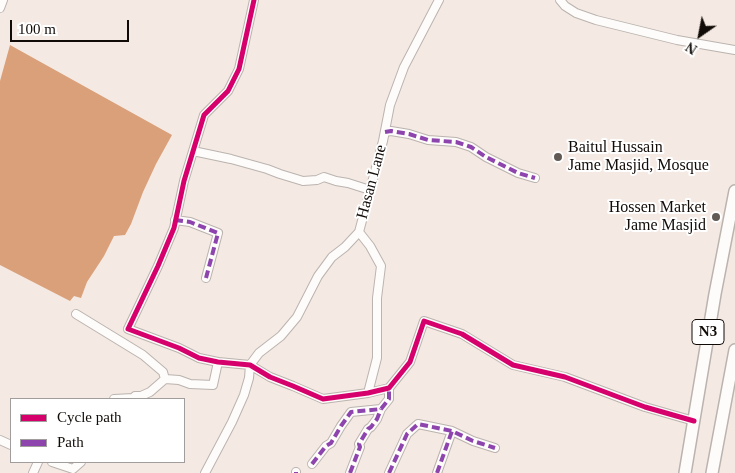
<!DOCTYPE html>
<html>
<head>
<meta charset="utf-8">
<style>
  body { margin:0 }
  #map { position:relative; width:735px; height:473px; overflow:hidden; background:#f4e9e3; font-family:Georgia,serif }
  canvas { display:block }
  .legend { position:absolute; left:10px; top:398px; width:175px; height:65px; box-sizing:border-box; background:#fff; border:1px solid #a09d9c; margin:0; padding:6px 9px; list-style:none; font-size:15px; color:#110b07 }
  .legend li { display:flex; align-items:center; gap:10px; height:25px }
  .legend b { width:25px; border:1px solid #a09d9c }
  .north { position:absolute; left:675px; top:10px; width:50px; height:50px; -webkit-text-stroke:4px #fff; paint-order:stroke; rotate:213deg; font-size:14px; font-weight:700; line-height:20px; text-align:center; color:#110b07 }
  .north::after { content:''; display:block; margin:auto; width:18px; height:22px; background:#110b07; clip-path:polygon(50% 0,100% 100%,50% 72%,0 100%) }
  .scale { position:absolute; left:10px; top:20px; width:119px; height:22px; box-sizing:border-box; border:2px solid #110b07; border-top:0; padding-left:6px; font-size:15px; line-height:18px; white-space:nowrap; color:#110b07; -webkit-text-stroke:4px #fff; paint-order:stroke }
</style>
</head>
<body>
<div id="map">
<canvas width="735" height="473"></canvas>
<ul class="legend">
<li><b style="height:6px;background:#d6006c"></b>Cycle path</li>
<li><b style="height:6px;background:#8e44ad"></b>Path</li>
</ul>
<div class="north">N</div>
<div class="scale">100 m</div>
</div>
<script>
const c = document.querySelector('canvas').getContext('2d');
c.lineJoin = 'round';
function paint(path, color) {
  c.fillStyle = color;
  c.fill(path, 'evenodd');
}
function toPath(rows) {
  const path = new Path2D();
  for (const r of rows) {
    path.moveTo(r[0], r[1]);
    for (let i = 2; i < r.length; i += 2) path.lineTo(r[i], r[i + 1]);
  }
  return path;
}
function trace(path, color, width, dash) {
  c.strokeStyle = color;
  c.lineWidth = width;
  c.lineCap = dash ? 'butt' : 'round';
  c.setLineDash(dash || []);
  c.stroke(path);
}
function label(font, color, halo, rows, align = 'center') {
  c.font = font + ' Georgia,serif';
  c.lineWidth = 4;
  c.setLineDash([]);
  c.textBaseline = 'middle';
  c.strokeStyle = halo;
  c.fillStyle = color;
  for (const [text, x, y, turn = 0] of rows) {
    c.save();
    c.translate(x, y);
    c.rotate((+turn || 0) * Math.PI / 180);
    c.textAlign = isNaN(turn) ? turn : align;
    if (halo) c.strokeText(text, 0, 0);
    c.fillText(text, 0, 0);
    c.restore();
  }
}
paint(toPath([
  [10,45,172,135,156,164,143,192,131,224,125,235,114,236,104,256,87,282,81,298,74,296,70,301,0,265,0,81]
]), '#daa079');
const minor = toPath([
  [254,0,239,69,228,91,204,115,184,181,174,228,158,266,128,329,179,348,199,358,218,362,250,365,270,377,293,386,323,399,368,393,389,388,410,362,424,321,462,334,513,365,565,377,645,407,694,421],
  [560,0,565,6,576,13,596,20,677,40,735,50],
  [0,8,3,0],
  [385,132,391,131,409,134,428,140,456,142,471,147,486,157,518,173,535,178],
  [193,151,231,159,267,169,280,174,303,181,317,180,324,177,336,181,348,183,370,190],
  [175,220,190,222,218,233,206,278],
  [359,232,370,246,381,266,377,298,377,358,368,393],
  [76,314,143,355,163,372,165,379],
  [114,399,133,398,135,396,141,396,150,392,165,379,179,380,190,384,213,385,218,362],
  [0,440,11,445],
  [52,462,73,469,81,462],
  [312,464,326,446,331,443,341,426,351,412,381,409,389,399,389,388],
  [33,473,38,462],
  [205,473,232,422,244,395,249,378,250,365,259,353,281,336,297,317,318,276,332,257,345,247,359,232,383,141,390,105,404,67,439,0],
  [296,473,296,472],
  [350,473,360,447,359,444,368,429,371,427,377,419,381,409],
  [389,473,407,434,418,424,452,431,473,441,495,448],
  [437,473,452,431]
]);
const highway = toPath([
  [685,473,715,294,735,191],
  [712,473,735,350]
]);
trace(minor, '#bbb3ae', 10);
trace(highway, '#bbb3ae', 14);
trace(minor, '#fdfcfb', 8);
trace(highway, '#fdfcfb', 11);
trace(toPath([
  [385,132,391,131,409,134,428,140,456,142,471,147,486,157,518,173,535,178],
  [175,220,190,222,218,233,206,278],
  [312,464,326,446,331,443,341,426,351,412,381,409,389,399,389,388],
  [296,473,296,472],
  [350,473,360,447,359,444,368,429,371,427,377,419,381,409],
  [389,473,407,434,418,424,452,431,473,441,495,448],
  [437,473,452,431]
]), '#8e44ad', 4, [8, 4]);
trace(toPath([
  [254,0,239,69,228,91,204,115,184,181,174,228,158,266,128,329,179,348,199,358,218,362,250,365,270,377,293,386,323,399,368,393,389,388,410,362,424,321,462,334,513,365,565,377,645,407,694,421]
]), '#d6006c', 5);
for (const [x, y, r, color] of [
  [558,157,5,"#605954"],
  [716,217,5,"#605954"]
]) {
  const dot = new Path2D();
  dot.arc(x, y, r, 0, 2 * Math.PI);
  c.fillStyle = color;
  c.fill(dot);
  trace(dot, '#fff', 2);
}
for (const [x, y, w] of [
  [708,332,32]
]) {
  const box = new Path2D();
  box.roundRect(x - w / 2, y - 12.5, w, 25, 4);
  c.fillStyle = '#fff';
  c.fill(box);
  trace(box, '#110b07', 1);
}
label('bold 15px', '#110b07', null, [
  ["N3",708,332]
]);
label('16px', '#110b07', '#fff', [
  ["Baitul Hussain",568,148],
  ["Jame Masjid, Mosque",568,166],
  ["Hossen Market",706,208,"right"],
  ["Jame Masjid",706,226,"right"]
], 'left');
label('16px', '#110b07', '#fff', [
  ["Hasan Lane",372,182,-75]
]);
</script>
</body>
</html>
